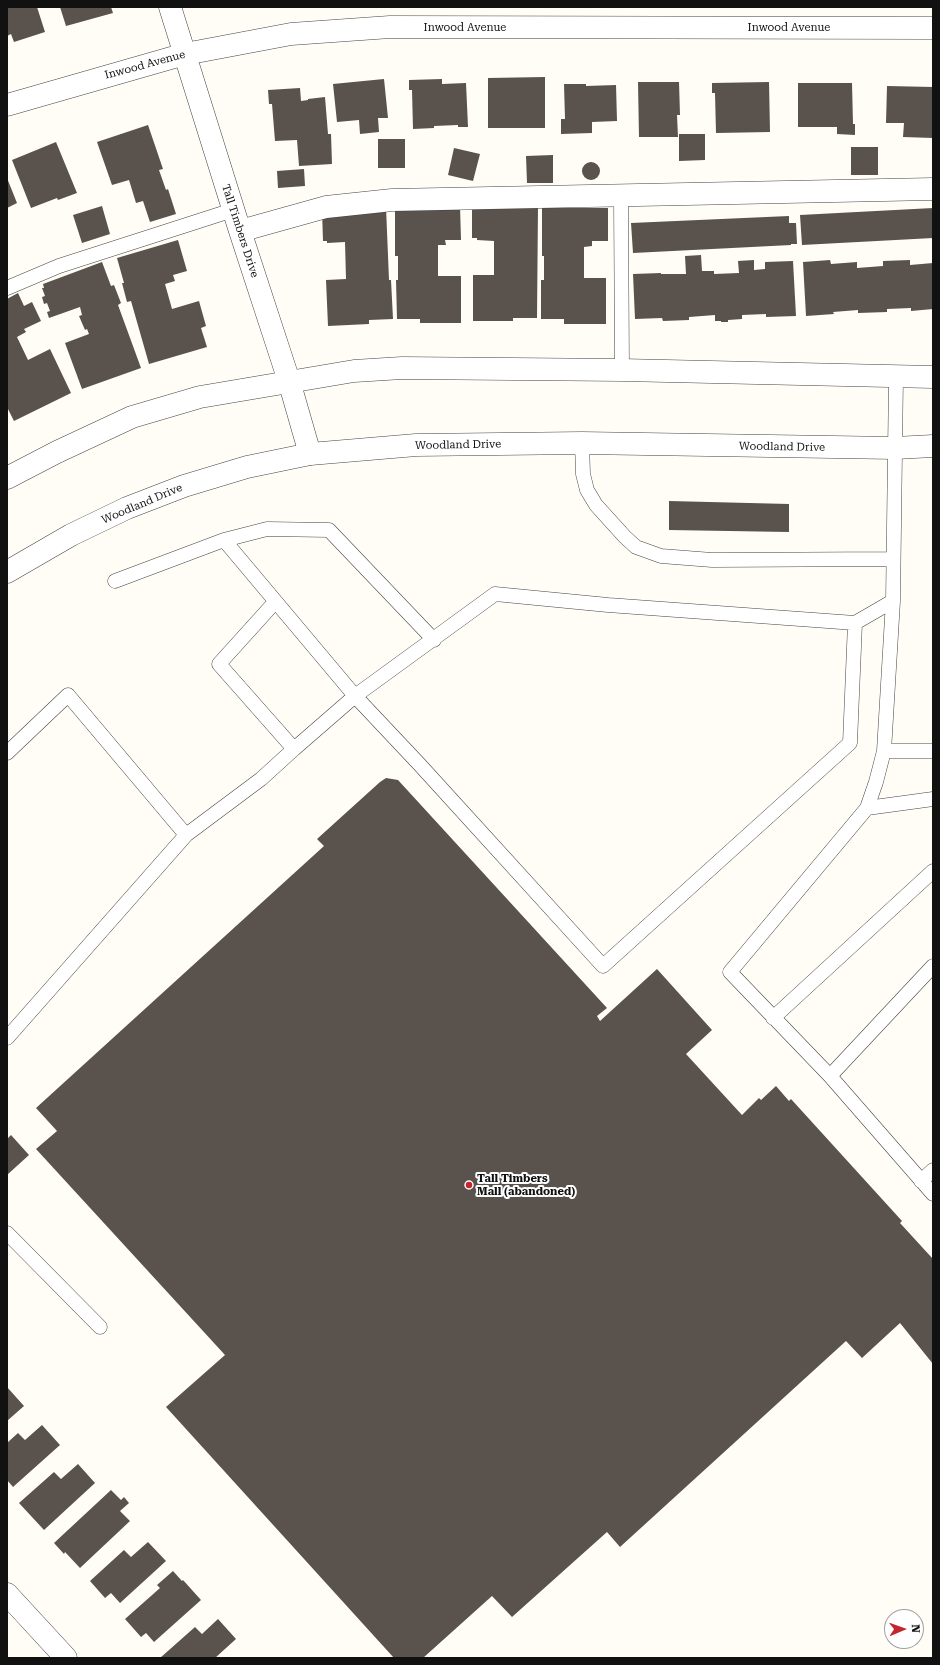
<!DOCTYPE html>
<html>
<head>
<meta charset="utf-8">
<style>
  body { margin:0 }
  #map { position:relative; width:940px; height:1665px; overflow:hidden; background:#fffdf5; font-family:"Roboto Serif",serif }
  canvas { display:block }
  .frame { position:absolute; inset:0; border:8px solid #111; pointer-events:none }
  .north { position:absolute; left:884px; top:1609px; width:40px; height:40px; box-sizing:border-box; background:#fff; border:1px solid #a0a0a0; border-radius:50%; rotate:88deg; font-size:11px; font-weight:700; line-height:16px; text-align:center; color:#111 }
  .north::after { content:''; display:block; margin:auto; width:14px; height:18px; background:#c4262e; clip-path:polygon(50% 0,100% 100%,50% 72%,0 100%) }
</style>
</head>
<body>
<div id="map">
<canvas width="940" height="1665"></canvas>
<div class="frame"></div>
<div class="north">N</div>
</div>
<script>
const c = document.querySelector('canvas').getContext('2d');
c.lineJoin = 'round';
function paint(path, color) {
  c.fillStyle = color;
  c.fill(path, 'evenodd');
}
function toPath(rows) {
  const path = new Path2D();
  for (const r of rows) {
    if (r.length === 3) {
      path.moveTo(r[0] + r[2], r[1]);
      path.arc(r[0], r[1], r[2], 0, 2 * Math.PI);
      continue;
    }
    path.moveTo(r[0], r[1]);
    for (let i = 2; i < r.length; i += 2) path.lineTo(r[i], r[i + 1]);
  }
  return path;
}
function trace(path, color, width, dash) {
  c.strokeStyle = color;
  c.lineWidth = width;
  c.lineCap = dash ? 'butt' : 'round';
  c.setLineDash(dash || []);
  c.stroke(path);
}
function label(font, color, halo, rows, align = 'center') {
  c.font = font + ' "Roboto Serif",serif';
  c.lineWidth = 4;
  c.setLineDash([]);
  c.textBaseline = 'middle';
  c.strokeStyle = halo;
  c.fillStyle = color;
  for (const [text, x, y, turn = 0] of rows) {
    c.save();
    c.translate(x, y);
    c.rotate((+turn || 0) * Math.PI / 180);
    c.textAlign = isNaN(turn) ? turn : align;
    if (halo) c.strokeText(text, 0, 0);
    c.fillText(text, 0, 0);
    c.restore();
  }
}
paint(toPath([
  [7,7,37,7,45,32,14,42,11,34,7,36],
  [60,7,111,7,113,13,66,26],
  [545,77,545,128,488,128,488,78],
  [384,79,388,118,378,118,379,132,360,134,359,120,337,122,333,84],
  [442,79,442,84,466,83,468,127,458,127,458,125,434,126,434,128,413,129,412,90,409,90,409,80],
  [638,82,679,82,680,115,677,115,678,137,639,137],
  [769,82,770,132,716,133,715,93,712,93,712,83],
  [798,83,852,83,853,124,855,124,855,135,837,134,837,127,798,127],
  [564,84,586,84,586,86,616,85,617,121,592,122,592,133,561,134,561,119,565,119],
  [887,86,933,87,933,138,903,137,904,123,886,123],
  [300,88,301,101,308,100,308,99,325,97,328,134,331,134,332,164,299,166,297,140,275,141,272,104,269,104,268,90],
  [148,125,163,169,159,170,166,190,168,189,176,214,150,222,143,201,136,203,129,180,112,185,97,142],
  [679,134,705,134,705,160,679,161],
  [378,139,405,139,405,168,378,168],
  [56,142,77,193,58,200,57,198,31,208,12,160],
  [851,147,878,147,878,175,851,175],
  [454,148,480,154,473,181,448,175],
  [553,155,553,183,527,183,526,156],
  [591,171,9],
  [304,169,305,186,278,188,277,171],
  [7,178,17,203,7,208],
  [102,206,110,234,82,243,73,215],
  [460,206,461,240,445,240,446,245,438,245,438,276,461,276,461,323,420,323,420,319,397,319,396,280,398,280,398,256,395,256,395,208],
  [472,206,538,206,537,318,513,318,513,321,473,321,473,275,494,275,494,241,477,240,477,238,472,238],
  [386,207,389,280,391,280,393,319,369,320,369,324,328,326,326,280,346,279,345,242,327,243,327,241,323,241,322,210],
  [542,208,608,208,608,241,592,241,592,246,584,247,584,278,606,278,606,324,564,324,564,319,541,319,541,280,544,280,544,256,542,256],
  [933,208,933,238,802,245,800,215],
  [789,216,789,223,796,223,797,244,791,244,791,245,633,253,631,223],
  [178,240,187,271,173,275,175,281,165,284,172,309,199,301,206,326,201,328,207,347,149,364,131,301,127,302,122,283,124,283,117,258],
  [701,255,702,271,714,271,714,274,739,273,738,261,754,260,754,270,765,269,765,262,793,261,796,316,766,317,766,314,742,315,742,319,728,320,728,322,721,322,721,321,715,321,715,315,689,317,689,320,663,321,662,318,635,319,633,274,661,273,661,274,686,274,685,256],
  [830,260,831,264,857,262,857,268,883,266,883,261,910,260,910,265,933,263,933,309,911,311,911,308,887,309,887,312,858,313,858,310,833,312,834,314,806,316,803,262],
  [102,262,111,286,114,285,121,303,118,305,141,368,82,389,65,343,89,334,87,329,85,330,79,316,82,315,80,307,49,318,47,312,50,311,47,303,44,304,42,297,45,296,42,288,44,288,43,284],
  [18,293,24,306,32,302,41,321,24,329,26,332,17,337,28,360,50,349,71,393,14,421,7,407,7,299],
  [669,501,789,504,789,532,669,530],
  [386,778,398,780,607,1008,597,1016,600,1021,657,969,712,1030,686,1054,742,1115,759,1098,761,1100,776,1086,789,1101,791,1099,902,1221,900,1223,933,1259,933,1364,900,1323,862,1358,846,1341,620,1547,607,1532,512,1617,492,1596,423,1658,394,1658,166,1407,225,1355,36,1149,57,1131,36,1108,324,846,317,839,380,782],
  [11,1135,29,1155,7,1175,7,1139],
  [7,1387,24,1406,7,1421],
  [42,1425,60,1445,13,1487,7,1480,7,1443,18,1433,25,1440],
  [78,1464,95,1483,44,1530,19,1503,54,1472,61,1479],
  [111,1490,121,1500,124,1497,129,1503,120,1511,130,1521,80,1568,65,1552,64,1554,54,1543],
  [148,1542,166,1561,120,1603,111,1593,105,1598,90,1581,124,1550,131,1557],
  [173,1571,182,1581,183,1580,201,1600,154,1642,146,1633,141,1637,125,1619,160,1588,157,1585],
  [218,1619,236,1639,215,1658,160,1658,195,1627,202,1634]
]), '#5a524d');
const service = toPath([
  [621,196,622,370],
  [7,288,59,266,233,210],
  [896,377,893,601,884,751,876,782,867,808,730,972,830,1076,933,1194],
  [582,443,583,474,587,490,596,505,625,537,636,547,661,556,712,560,893,559],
  [224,540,267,529,329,530,434,640],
  [115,581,224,540,355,696,420,765,603,966,850,743,855,623,893,601],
  [275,602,219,664,294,749],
  [884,751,933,751],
  [7,753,68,695,186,835],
  [867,808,933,799],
  [773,1018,933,871],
  [7,1038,186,835,261,779,294,749,355,696,495,594,608,605,855,623],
  [830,1076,933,966],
  [921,1181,933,1170],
  [7,1233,100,1327]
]);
const minor = toPath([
  [170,7,240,231,289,381,310,454],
  [7,105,185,54,291,34,390,27,933,28],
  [240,231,326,207,392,200,933,189]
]);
const tertiary = toPath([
  [7,478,57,452,132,417,200,397,354,371,402,368,622,370,933,377],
  [7,572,71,535,127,508,184,486,247,467,310,454,416,445,582,443,895,448,933,446],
  [7,1594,66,1658]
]);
trace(service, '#444', 15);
trace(minor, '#444', 23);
trace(tertiary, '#444', 23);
trace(service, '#fff', 14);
trace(minor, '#fff', 22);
trace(tertiary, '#fff', 22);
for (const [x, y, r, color] of [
  [469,1185,4,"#c4262e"]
]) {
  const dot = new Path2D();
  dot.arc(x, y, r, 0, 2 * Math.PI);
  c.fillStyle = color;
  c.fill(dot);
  trace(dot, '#fff', 1.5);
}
label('11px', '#111', '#fff', [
  ["Inwood Avenue",465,28],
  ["Inwood Avenue",789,28],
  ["Inwood Avenue",145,65,-15],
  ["Tall Timbers Drive",240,231,72],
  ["Woodland Drive",458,445,-1],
  ["Woodland Drive",782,447,1],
  ["Woodland Drive",142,504,-23]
]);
label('bold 11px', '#111', '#fff', [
  ["Tall Timbers",477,1179],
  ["Mall (abandoned)",477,1192]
], 'left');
</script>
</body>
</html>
